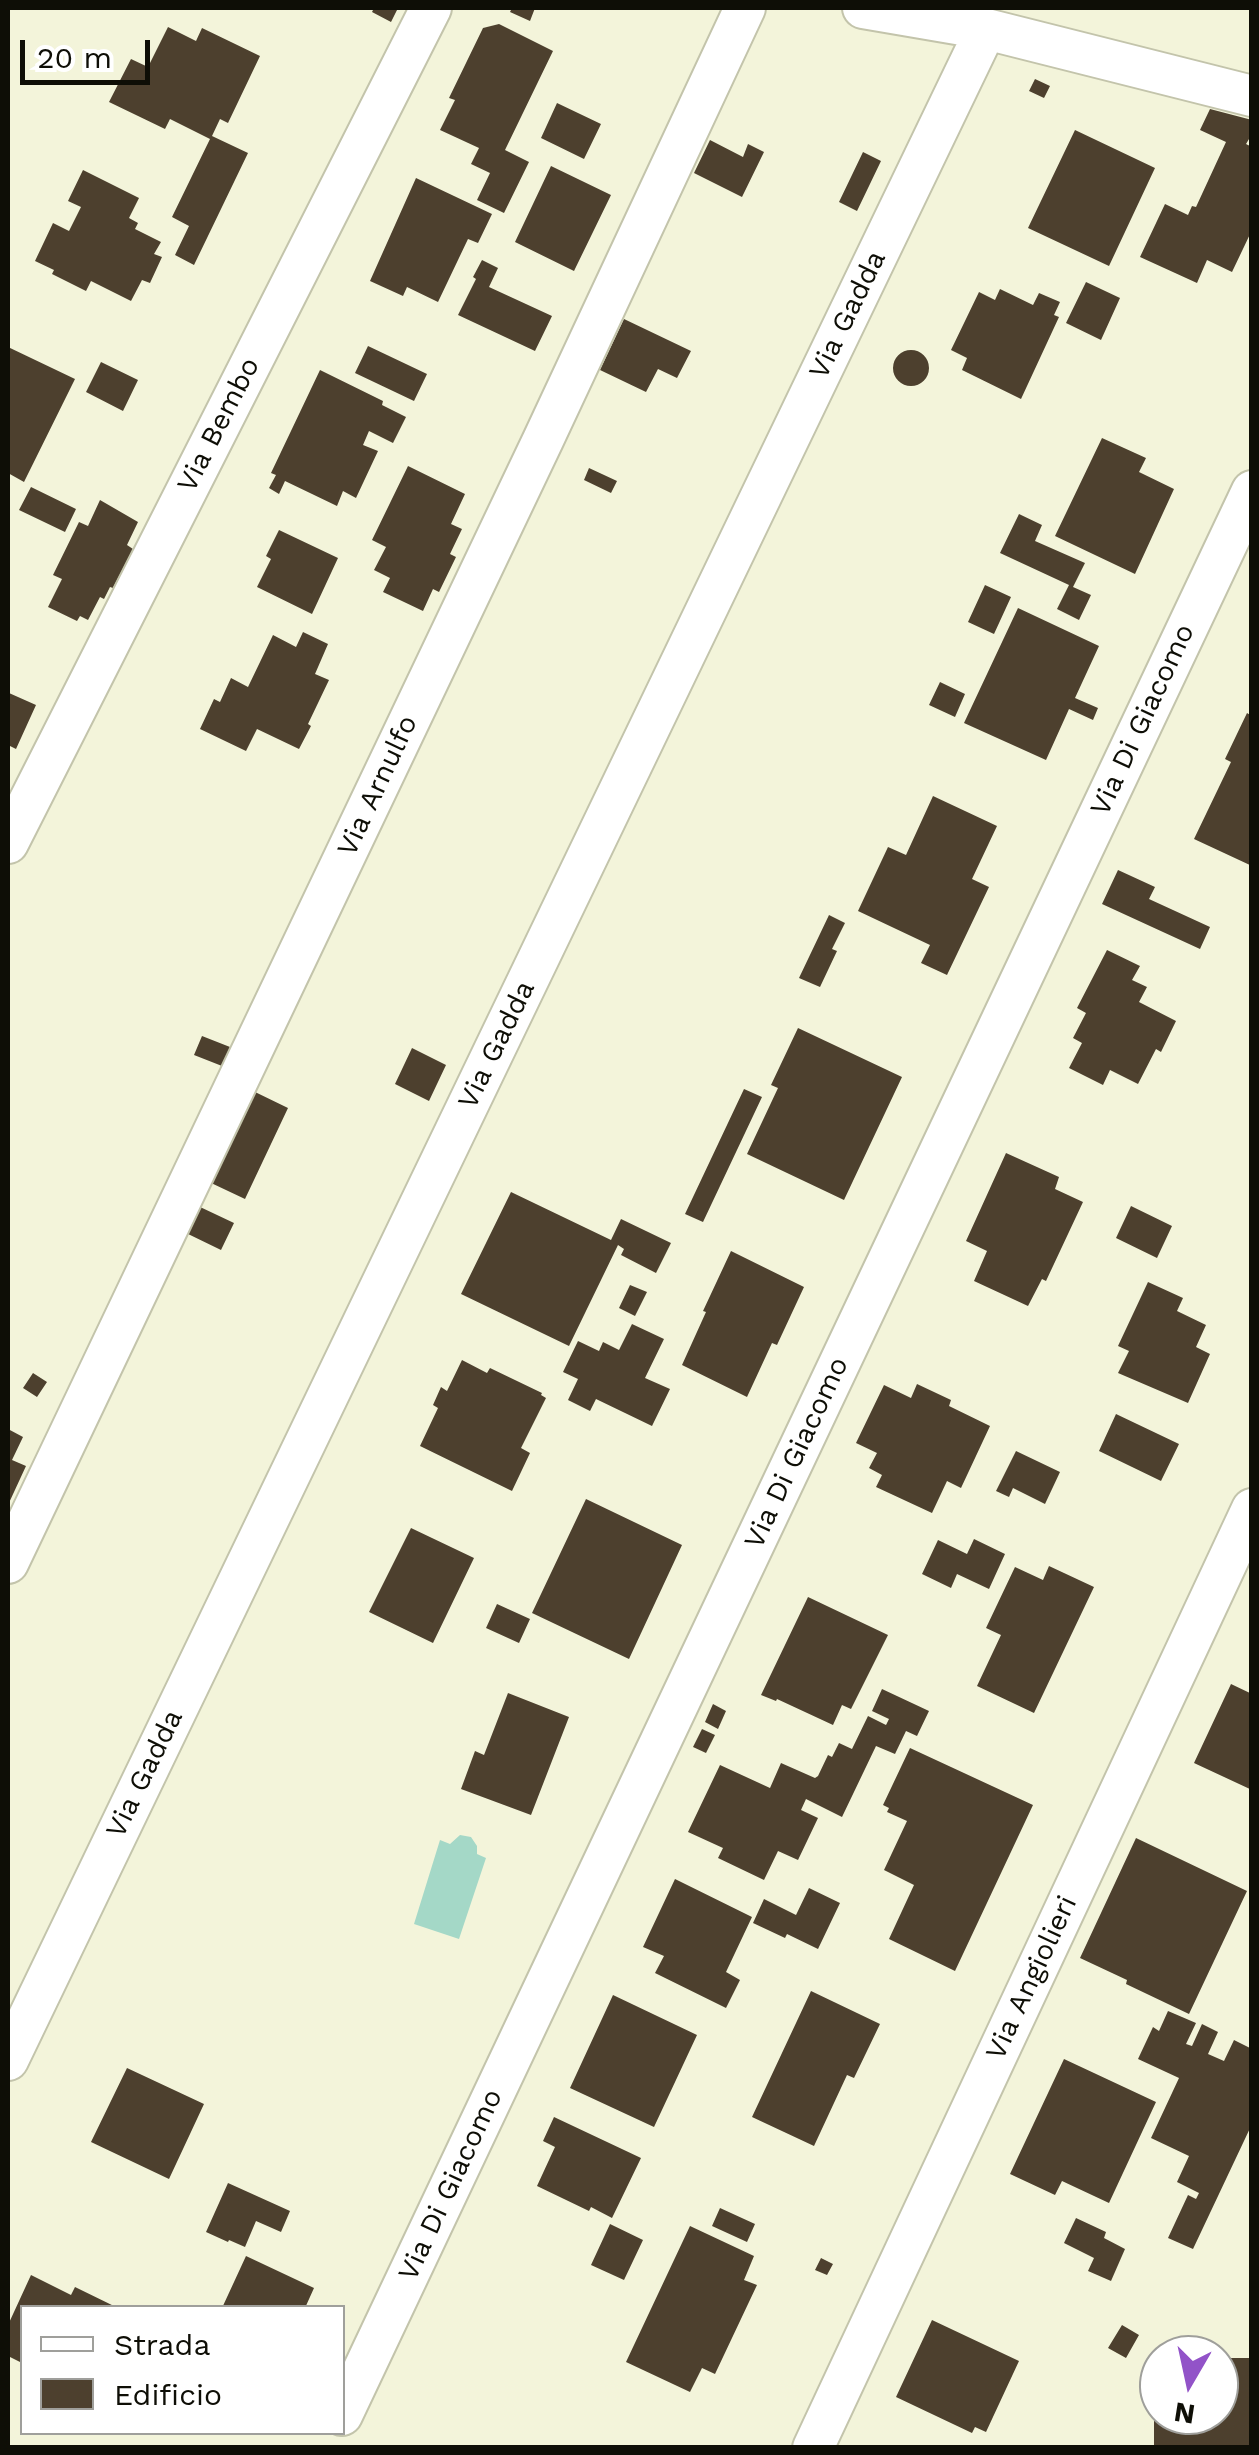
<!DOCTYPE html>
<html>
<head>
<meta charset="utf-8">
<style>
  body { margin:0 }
  #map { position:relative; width:1259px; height:2455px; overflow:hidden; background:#f3f4da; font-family:"Work Sans",sans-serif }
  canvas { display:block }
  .frame { position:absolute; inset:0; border:10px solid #0e0e06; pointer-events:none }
  .legend { position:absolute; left:20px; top:2305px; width:325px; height:130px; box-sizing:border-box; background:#fff; border:2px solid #9f9f9b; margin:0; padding:12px 18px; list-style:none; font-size:30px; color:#0e0e06 }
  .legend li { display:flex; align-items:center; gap:20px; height:50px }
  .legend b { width:50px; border:2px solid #9f9f9b }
  .north { position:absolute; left:1139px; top:2335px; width:100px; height:100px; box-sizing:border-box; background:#fff; border:2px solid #9f9f9b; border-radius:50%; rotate:189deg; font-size:28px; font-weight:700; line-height:40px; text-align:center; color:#0e0e06 }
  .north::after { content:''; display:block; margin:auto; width:35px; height:45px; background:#9253c8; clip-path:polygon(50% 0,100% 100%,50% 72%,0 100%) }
  .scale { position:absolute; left:20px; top:40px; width:130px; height:45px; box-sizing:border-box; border:5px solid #0e0e06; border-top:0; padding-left:12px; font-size:30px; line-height:35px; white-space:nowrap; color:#0e0e06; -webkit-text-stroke:8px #fff; paint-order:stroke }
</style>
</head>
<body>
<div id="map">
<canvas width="1259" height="2455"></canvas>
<div class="frame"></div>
<ul class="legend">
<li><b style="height:12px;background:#fff"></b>Strada</li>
<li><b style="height:28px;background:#4d402e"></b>Edificio</li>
</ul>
<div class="north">N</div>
<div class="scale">20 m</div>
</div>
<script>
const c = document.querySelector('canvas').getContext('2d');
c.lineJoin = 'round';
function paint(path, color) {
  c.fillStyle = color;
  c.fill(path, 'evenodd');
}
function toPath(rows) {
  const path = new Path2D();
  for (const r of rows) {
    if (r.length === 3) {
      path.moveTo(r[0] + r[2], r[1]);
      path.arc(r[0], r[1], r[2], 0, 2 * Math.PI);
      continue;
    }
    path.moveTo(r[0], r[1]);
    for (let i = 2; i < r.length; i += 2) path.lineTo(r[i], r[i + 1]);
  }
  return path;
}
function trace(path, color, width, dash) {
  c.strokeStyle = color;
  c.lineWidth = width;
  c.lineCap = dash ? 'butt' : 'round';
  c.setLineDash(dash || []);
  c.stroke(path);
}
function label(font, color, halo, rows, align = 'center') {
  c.font = font + ' "Work Sans",sans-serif';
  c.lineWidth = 10;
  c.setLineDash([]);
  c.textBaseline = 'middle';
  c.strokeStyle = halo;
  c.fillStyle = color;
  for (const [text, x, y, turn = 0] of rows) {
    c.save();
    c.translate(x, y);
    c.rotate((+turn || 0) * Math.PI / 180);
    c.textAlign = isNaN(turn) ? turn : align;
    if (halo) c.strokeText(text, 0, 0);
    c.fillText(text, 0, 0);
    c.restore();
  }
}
paint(toPath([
  [460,1835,471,1837,477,1846,477,1854,486,1858,459,1939,414,1924,440,1840,450,1844]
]), '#a4d8c7');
paint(toPath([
  [374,8,398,8,391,22,372,12],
  [512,8,535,8,530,21,510,12],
  [499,24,553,51,505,150,529,162,504,213,477,200,490,173,471,164,479,148,440,130,455,100,449,98,483,28],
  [168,27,196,41,202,28,260,56,228,123,220,119,212,136,248,153,194,265,175,255,189,226,172,217,210,139,170,119,165,129,109,102,131,59,148,67],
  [1035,79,1050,86,1044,98,1029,91],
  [557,103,601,124,584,159,541,138],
  [1210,109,1252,120,1252,134,1246,144,1252,147,1252,230,1232,272,1207,260,1197,283,1140,257,1165,204,1188,215,1192,206,1196,207,1226,142,1200,130],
  [1075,130,1155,168,1109,266,1028,228],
  [710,140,743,157,748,144,764,152,742,197,694,173],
  [863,152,881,161,857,211,839,202],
  [551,166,611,195,574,271,515,242],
  [83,170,139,198,129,218,138,223,135,229,161,242,154,254,162,257,150,283,142,280,131,301,91,281,86,291,52,274,54,270,35,261,53,223,69,231,81,207,68,201],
  [416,178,492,214,478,243,468,239,438,302,407,287,403,296,370,281],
  [482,260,498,268,489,287,552,316,535,351,458,315,476,279,473,277],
  [1086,282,1120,298,1101,340,1066,323],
  [1000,289,1033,305,1039,293,1060,302,1054,315,1059,317,1021,399,962,370,967,358,951,350,979,292,995,300],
  [624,319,691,351,677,378,658,369,646,392,600,370],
  [368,346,427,374,414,401,355,373],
  [8,347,75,379,24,482,8,473],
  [911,368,18],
  [101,362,138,380,123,411,86,392],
  [320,370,383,401,382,405,406,417,393,443,369,431,363,445,378,451,356,498,343,491,337,506,285,481,279,494,269,488,276,475,271,473],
  [1102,438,1146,458,1139,472,1174,489,1135,574,1055,536],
  [408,466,465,494,451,524,462,529,450,554,456,557,439,592,433,589,423,611,383,592,390,578,374,570,386,547,372,540],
  [589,468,617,481,611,493,584,480],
  [31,487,76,509,65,532,19,510],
  [100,500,138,522,127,545,133,549,113,588,110,587,104,599,100,597,88,620,80,616,77,621,48,607,62,579,53,575,79,522,88,526],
  [1019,514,1042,525,1035,541,1085,563,1073,587,1091,595,1079,620,1057,609,1069,585,1000,553],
  [279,530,338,558,312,614,257,587,271,559,266,556],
  [985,585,1011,597,994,634,968,622],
  [1018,608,1099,646,1075,698,1098,708,1093,720,1069,709,1046,760,964,723],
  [303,632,328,644,315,674,329,680,308,724,311,726,299,749,257,729,246,751,200,729,214,699,220,702,231,678,248,687,273,635,296,647],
  [940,682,965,694,955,717,929,705],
  [9,693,36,705,16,749,8,745,8,697],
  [1247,713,1252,716,1252,866,1194,839,1231,762,1225,759],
  [933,796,997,826,972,879,989,887,947,975,921,963,930,945,858,911,888,847,906,855],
  [1118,870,1155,887,1149,899,1210,927,1200,949,1102,904],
  [829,915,845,923,832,949,837,951,820,987,799,978],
  [1107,950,1140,966,1132,980,1147,987,1139,1002,1176,1021,1161,1052,1156,1049,1138,1084,1110,1070,1103,1085,1069,1068,1082,1043,1073,1038,1086,1013,1077,1008],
  [798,1028,902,1077,844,1200,747,1154,778,1088,771,1085],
  [202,1036,230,1047,222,1066,194,1055],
  [412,1048,446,1065,429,1101,395,1084],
  [744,1089,762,1097,703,1222,685,1214],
  [253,1091,288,1108,245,1199,209,1182],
  [1006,1153,1059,1177,1055,1189,1083,1202,1046,1281,1042,1279,1028,1306,974,1281,987,1251,966,1241],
  [511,1192,611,1240,621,1219,671,1243,656,1273,621,1255,624,1249,618,1245,569,1346,461,1294],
  [198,1206,234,1223,221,1250,186,1233],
  [1131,1206,1172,1226,1157,1258,1116,1238],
  [731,1251,804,1287,777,1345,772,1343,747,1397,682,1365,706,1312,703,1311],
  [1148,1282,1183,1298,1177,1311,1206,1325,1196,1347,1210,1354,1188,1403,1118,1373,1129,1351,1118,1346],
  [630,1285,647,1292,635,1316,619,1308],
  [632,1324,664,1339,645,1378,670,1389,652,1426,596,1399,590,1411,568,1400,578,1379,563,1372,578,1341,599,1351,603,1342,619,1350],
  [462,1360,487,1373,490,1368,542,1393,541,1395,546,1398,521,1448,530,1453,512,1491,420,1446,438,1408,433,1405,441,1387,447,1391],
  [33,1373,47,1382,37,1397,23,1388],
  [917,1384,951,1400,949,1406,990,1426,961,1488,947,1481,932,1513,876,1487,882,1475,869,1468,877,1453,856,1443,884,1385,911,1398],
  [1116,1414,1179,1444,1161,1481,1099,1451],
  [8,1429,23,1437,12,1460,26,1466,8,1505],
  [1016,1451,1060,1472,1045,1504,1013,1488,1009,1497,996,1491],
  [586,1499,682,1545,629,1659,532,1613],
  [411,1528,474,1558,433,1643,369,1612],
  [974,1539,1005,1554,989,1589,957,1574,951,1588,922,1574,938,1540,967,1554],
  [1049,1566,1094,1587,1034,1713,977,1686,1001,1635,986,1628,1015,1567,1043,1580],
  [808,1597,888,1635,851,1709,842,1705,833,1725,777,1699,776,1701,761,1695],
  [497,1604,530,1619,519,1643,486,1628],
  [1231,1684,1252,1694,1252,1790,1194,1763],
  [882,1689,929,1711,917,1736,906,1731,895,1754,876,1746,842,1817,806,1799,801,1810,818,1818,798,1860,778,1851,764,1880,718,1858,723,1848,688,1832,720,1765,770,1788,781,1763,815,1778,818,1776,828,1755,832,1757,839,1743,852,1749,868,1716,886,1725,889,1719,872,1711],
  [508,1693,569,1717,531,1815,461,1789,475,1751,484,1755],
  [713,1704,726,1711,718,1729,705,1722],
  [702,1729,715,1735,706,1753,693,1747],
  [910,1748,1033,1805,955,1971,889,1939,914,1885,884,1870,907,1821,887,1812,889,1808,883,1805],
  [1136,1838,1247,1891,1189,2014,1126,1984,1127,1980,1080,1958],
  [675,1879,752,1917,726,1972,740,1980,726,2008,655,1973,664,1956,643,1947],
  [809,1888,840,1903,818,1949,787,1934,785,1938,753,1923,764,1899,796,1915],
  [811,1991,880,2024,854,2078,847,2075,814,2146,752,2117],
  [613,1995,697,2035,654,2127,570,2088],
  [1168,2011,1196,2023,1186,2044,1192,2046,1202,2024,1218,2032,1208,2054,1224,2061,1234,2040,1252,2049,1252,2124,1193,2249,1168,2238,1188,2195,1196,2199,1199,2193,1177,2182,1189,2156,1151,2138,1179,2078,1138,2059,1153,2027,1159,2031],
  [1064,2059,1156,2102,1109,2203,1062,2181,1055,2195,1010,2174],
  [127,2068,204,2104,169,2179,91,2142],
  [554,2117,641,2158,612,2218,591,2207,589,2211,537,2186,555,2147,543,2141],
  [228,2183,290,2211,281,2232,256,2221,245,2247,229,2240,228,2242,206,2232],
  [720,2208,755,2224,747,2242,712,2226],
  [1076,2218,1106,2232,1104,2238,1125,2249,1111,2281,1088,2271,1094,2258,1064,2243],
  [610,2224,643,2240,624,2280,591,2265],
  [690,2226,754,2256,744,2280,757,2285,715,2374,702,2368,690,2392,626,2362],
  [246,2256,314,2288,305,2308,222,2308],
  [821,2258,833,2264,827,2275,815,2270],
  [31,2275,71,2295,75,2287,118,2308,22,2308,22,2363,8,2356,8,2325],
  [932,2320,1019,2361,986,2432,975,2427,972,2433,896,2397],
  [1122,2325,1139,2335,1126,2358,1108,2348],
  [1148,2358,1159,2358,1159,2415,1219,2415,1219,2358,1252,2358,1252,2448,1154,2448,1154,2380,1148,2379]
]), '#4d402e');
const minor = toPath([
  [863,8,986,29,1252,96],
  [8,843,431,8],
  [8,1563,543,440,745,8],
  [8,2060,986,29],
  [342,2415,1252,491],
  [813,2448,1252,1509]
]);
trace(minor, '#c3c4ab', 44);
trace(minor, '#fff', 40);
label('28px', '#0e0e06', '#fff', [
  ["Via Gadda",848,315,-64],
  ["Via Bembo",219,425,-63],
  ["Via Di Giacomo",1143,720,-65],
  ["Via Arnulfo",378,786,-65],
  ["Via Gadda",497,1045,-64],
  ["Via Di Giacomo",797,1453,-65],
  ["Via Gadda",145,1774,-64],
  ["Via Angiolieri",1032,1978,-65],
  ["Via Di Giacomo",451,2185,-65]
]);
</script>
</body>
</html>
